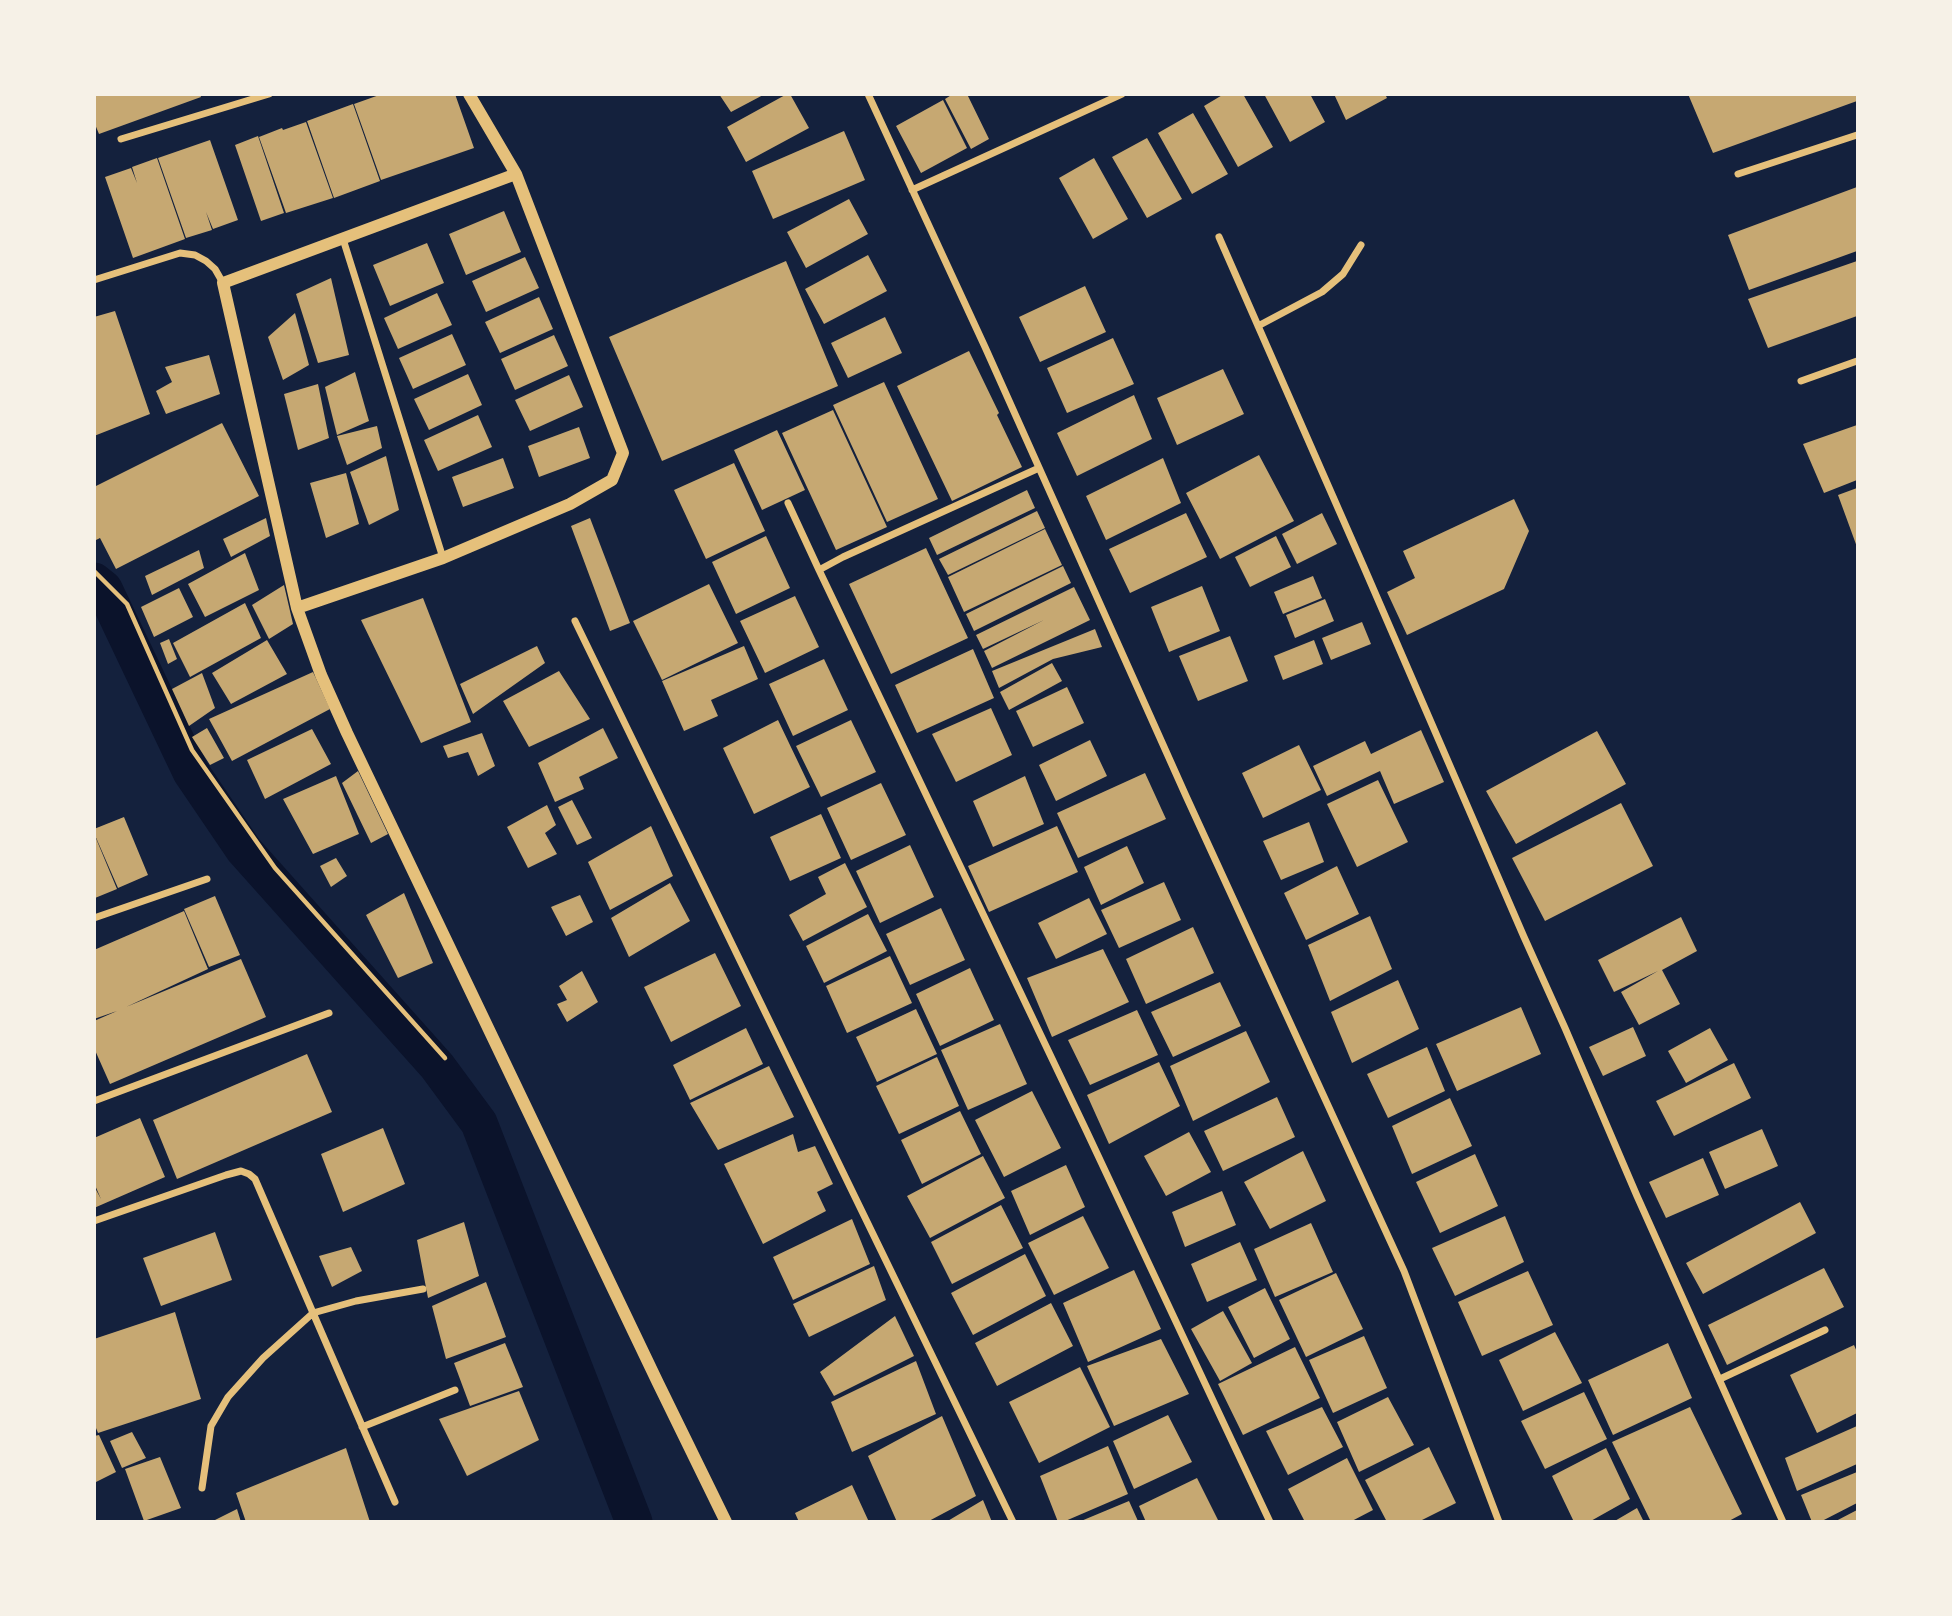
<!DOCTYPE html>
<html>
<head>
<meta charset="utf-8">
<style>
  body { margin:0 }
  #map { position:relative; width:1952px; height:1616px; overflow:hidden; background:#14213d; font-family:"Source Sans 3",sans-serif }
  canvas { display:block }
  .frame { position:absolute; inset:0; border:96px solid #f6f1e7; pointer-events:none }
</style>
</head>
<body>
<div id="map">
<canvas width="1952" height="1616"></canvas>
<div class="frame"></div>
</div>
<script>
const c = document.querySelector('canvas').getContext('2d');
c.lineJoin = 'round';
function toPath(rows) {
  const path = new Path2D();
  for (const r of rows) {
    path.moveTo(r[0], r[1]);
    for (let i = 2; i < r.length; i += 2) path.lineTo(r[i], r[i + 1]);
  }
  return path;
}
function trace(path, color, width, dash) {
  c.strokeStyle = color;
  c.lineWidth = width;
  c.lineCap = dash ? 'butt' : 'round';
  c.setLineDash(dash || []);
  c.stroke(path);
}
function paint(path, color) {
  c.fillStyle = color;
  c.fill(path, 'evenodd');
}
trace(toPath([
  [94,581,104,589,191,772,244,850,437,1066,479,1123,634,1522]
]), '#0b132b', 37);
paint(toPath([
  [94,94,200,94,201,97,99,134,94,122],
  [382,94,455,94,474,148,381,180,354,104],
  [719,94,765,94,731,112],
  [787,94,790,94,809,128,746,162,727,127],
  [953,94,967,94,989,139,971,149,945,99],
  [1224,94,1243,94,1273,147,1238,167,1204,106],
  [1264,94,1310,94,1325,122,1290,142],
  [1334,94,1385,94,1387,98,1346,120],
  [1688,94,1857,94,1857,101,1713,153],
  [943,100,967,148,921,173,896,126],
  [353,104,380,181,334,198,307,121],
  [1193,113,1228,174,1192,194,1158,133],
  [306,122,333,198,286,213,259,137,282,128,283,130],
  [844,131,865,180,773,219,752,171],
  [258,136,284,213,261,221,235,145],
  [1147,138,1182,199,1147,218,1112,157],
  [210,140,238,220,213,229,206,212,212,230,186,238,158,158],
  [157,158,185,239,133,258,105,177,131,168,137,183,132,167],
  [1094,158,1128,219,1093,239,1059,178],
  [1857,187,1857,251,1749,290,1728,235],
  [849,199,868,234,806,268,787,232],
  [504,211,521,252,466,275,449,234],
  [427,243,444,283,390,306,373,265],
  [868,255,887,291,824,324,805,289],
  [525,257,539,288,486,312,472,281],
  [786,261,838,386,662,461,609,337],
  [1857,261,1857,316,1768,348,1748,299],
  [331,278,349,355,318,363,296,294],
  [1085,286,1106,332,1040,362,1019,317],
  [437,293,452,325,398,349,384,318],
  [539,297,553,329,500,353,485,322],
  [115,311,150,414,94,436,94,317],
  [295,313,309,365,283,380,268,337],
  [885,317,902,353,848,378,831,343],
  [452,334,466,365,413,389,399,358],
  [554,335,568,366,515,390,501,359],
  [1113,338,1134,384,1067,413,1047,368],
  [969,351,999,413,997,415,1022,467,952,501,897,386],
  [209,355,220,394,166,414,156,391,172,382,165,367],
  [1223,369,1244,414,1177,445,1157,398],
  [355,372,369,421,337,435,325,387],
  [468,374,482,405,429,430,414,399],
  [569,375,583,407,530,431,515,400],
  [884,382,938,499,887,522,833,405],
  [318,384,329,438,298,450,284,394],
  [1134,395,1152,439,1077,476,1057,433],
  [833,410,887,527,836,550,782,433],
  [478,415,492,447,438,471,424,440],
  [222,423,259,496,116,569,100,538,94,541,94,487],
  [1857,425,1857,480,1824,493,1803,444],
  [377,426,382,448,347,465,337,436],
  [579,427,590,458,539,477,528,446],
  [777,430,805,490,762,510,734,450],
  [1259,455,1294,521,1220,559,1186,493],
  [386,456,399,510,369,525,350,472],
  [503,458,514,488,463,507,452,477],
  [1163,458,1181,503,1106,540,1086,496],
  [734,463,765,531,706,559,674,490],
  [346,473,359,524,326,538,310,483],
  [1857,488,1857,547,1838,495],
  [1027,490,1035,508,937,555,929,538],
  [1514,499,1529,531,1504,589,1407,635,1387,592,1415,578,1403,551],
  [1037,511,1045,528,948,575,939,559],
  [1186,513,1207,557,1130,593,1109,549],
  [1322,513,1337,544,1297,564,1282,534],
  [266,518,270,536,231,557,223,539],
  [590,518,630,623,610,631,571,526],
  [1045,529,1062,565,964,612,948,577],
  [766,536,790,588,736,614,712,562],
  [1276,536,1291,567,1250,587,1235,557],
  [926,548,968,638,891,674,849,584],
  [199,550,204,568,152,595,145,576],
  [245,553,259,590,205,617,188,584],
  [1063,566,1071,583,974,631,966,614],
  [1313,576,1322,598,1283,614,1274,592],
  [709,584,738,643,662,680,633,621],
  [284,585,293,624,269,639,252,605],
  [1202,586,1220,631,1169,652,1151,607],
  [1074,587,1090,620,992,668,984,651,1044,620,983,649,976,635],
  [179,588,193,617,154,637,141,607],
  [795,596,819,647,765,673,740,621],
  [423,598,471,722,421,743,361,620],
  [1325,599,1334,621,1295,638,1286,615],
  [245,603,261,638,190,677,173,643],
  [1362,622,1371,644,1331,660,1322,638],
  [1095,629,1102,647,1053,659,999,688,992,671],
  [1230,636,1248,681,1198,701,1179,656],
  [169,639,177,659,168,664,160,643],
  [267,640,287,674,231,704,212,673],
  [1314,640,1323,664,1283,680,1274,656],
  [537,646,545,663,473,714,460,684],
  [744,646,758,679,711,700,718,716,684,731,662,681],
  [973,649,994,698,917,733,895,685],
  [824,659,848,710,793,736,769,684],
  [1052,663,1062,681,1009,710,1000,692],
  [559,671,590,719,529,747,503,701],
  [313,672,330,709,232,761,209,719],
  [202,673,215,708,189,726,172,689],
  [1067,687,1084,723,1033,747,1016,711],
  [991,708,1012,755,956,782,932,734],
  [778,720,810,787,754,814,723,748],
  [851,720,876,772,821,797,796,746],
  [207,728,224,758,210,765,192,737],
  [603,728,618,758,579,777,584,789,555,802,538,763],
  [312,729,331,764,265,799,247,760],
  [1421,730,1444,782,1394,804,1380,771,1327,796,1313,766,1365,741,1371,754],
  [1597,731,1626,784,1516,844,1486,791],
  [482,733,495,766,478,776,468,752,448,758,443,746],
  [1090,740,1107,776,1056,801,1039,765],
  [1299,745,1321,790,1263,818,1242,773],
  [358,771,388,834,371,843,342,783],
  [1145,773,1166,819,1078,858,1057,813],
  [336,776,359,834,313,854,283,799],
  [1025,776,1044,824,993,847,973,801],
  [1378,780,1408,842,1357,867,1327,804],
  [881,783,906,835,851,860,827,808],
  [572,800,592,838,577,845,558,807],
  [1621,803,1653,866,1545,921,1512,858],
  [547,805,556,825,545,833,557,854,528,868,507,827],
  [821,814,841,858,790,881,770,837],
  [124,817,148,875,118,888,94,833,94,829],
  [1309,822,1324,862,1281,880,1263,841],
  [651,826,673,876,610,910,588,862],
  [1057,826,1078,872,989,912,968,866],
  [95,836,117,889,95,898],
  [910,845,934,897,880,923,856,871],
  [1127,846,1144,883,1101,905,1084,867],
  [336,858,347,876,331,887,320,866],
  [845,863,867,907,803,941,789,915,826,894,818,877],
  [1337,866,1359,914,1306,940,1284,893],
  [1164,882,1181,920,1119,948,1101,910],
  [670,883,690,921,629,957,611,918],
  [404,893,433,963,398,978,366,915],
  [580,895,593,922,566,936,551,907],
  [215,896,240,955,209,967,184,909],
  [1089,898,1107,934,1056,959,1038,923],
  [941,908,965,960,910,985,886,934],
  [184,911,208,969,126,1007,241,959,266,1017,110,1084,94,1048,94,1021,117,1011,94,1019,94,950],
  [868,914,887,951,824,983,806,946],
  [1370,916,1392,969,1330,1001,1308,945],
  [1681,917,1697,951,1662,970,1680,1004,1639,1025,1621,992,1658,971,1614,992,1598,960],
  [1193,927,1214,973,1146,1004,1126,959],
  [1103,949,1129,1002,1052,1037,1027,978],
  [715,953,741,1006,671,1042,644,987],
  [890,956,912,1003,847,1033,826,986],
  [970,968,994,1020,940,1046,916,994],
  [582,971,598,1002,567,1022,557,1004,567,1000,559,986],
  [1398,980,1419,1029,1352,1063,1331,1012],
  [1220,982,1241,1026,1173,1057,1151,1012],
  [1521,1007,1541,1054,1457,1091,1436,1044],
  [916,1009,937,1054,877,1082,856,1037],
  [1137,1010,1158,1055,1090,1085,1068,1040],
  [1000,1024,1027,1084,968,1110,941,1050],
  [1633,1027,1646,1056,1603,1076,1589,1047],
  [746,1028,763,1064,690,1100,673,1065],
  [1710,1028,1728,1060,1686,1083,1668,1051],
  [1246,1031,1270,1082,1193,1121,1170,1066],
  [1427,1047,1445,1091,1388,1118,1367,1074],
  [307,1054,332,1112,177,1179,153,1120],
  [937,1057,959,1106,899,1134,876,1086],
  [1159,1062,1180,1106,1109,1144,1087,1095],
  [1734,1063,1751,1098,1674,1136,1656,1101],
  [769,1066,794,1117,718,1150,690,1103],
  [1032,1091,1061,1148,1004,1177,975,1120],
  [1277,1097,1295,1137,1223,1171,1204,1131],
  [1450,1098,1472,1146,1412,1174,1392,1126],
  [960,1111,981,1154,922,1184,901,1140],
  [140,1118,165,1177,94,1208,94,1186,101,1199,94,1183,94,1138],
  [383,1128,405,1184,343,1212,321,1154],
  [1762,1129,1778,1166,1725,1189,1709,1152],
  [1189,1132,1211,1172,1166,1196,1144,1156],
  [793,1134,798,1152,815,1146,833,1184,817,1192,826,1211,763,1244,724,1164],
  [1303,1151,1326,1201,1270,1229,1244,1182],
  [1475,1154,1498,1206,1440,1233,1416,1182],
  [983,1156,1005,1198,930,1238,907,1196],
  [1703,1158,1719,1195,1666,1218,1649,1182],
  [1066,1165,1085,1207,1030,1235,1011,1191],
  [1222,1191,1236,1225,1185,1247,1172,1212],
  [1800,1202,1816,1233,1703,1294,1686,1263],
  [1001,1205,1023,1248,952,1284,931,1242],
  [1083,1216,1109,1268,1054,1295,1028,1243],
  [1505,1216,1524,1262,1455,1296,1432,1248],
  [852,1219,870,1264,793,1300,773,1257],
  [464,1222,479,1276,428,1298,417,1240],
  [1311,1223,1333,1272,1275,1297,1254,1249],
  [215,1232,232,1280,161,1306,143,1258],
  [1240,1242,1257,1280,1207,1302,1191,1264],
  [351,1247,362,1271,332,1287,319,1256],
  [1025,1254,1046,1296,973,1335,951,1293],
  [874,1266,886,1300,809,1337,793,1304],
  [1824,1268,1844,1307,1727,1365,1708,1325],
  [1134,1270,1161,1329,1088,1362,1063,1303],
  [1528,1271,1553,1325,1482,1356,1458,1302],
  [1336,1273,1363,1329,1306,1357,1279,1300],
  [486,1282,506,1337,446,1359,432,1306],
  [1265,1288,1290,1339,1254,1358,1228,1307],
  [1051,1303,1073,1346,997,1386,975,1343],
  [1223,1311,1252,1363,1220,1381,1191,1329],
  [175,1312,201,1399,98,1433,94,1423,94,1339],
  [895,1316,914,1356,834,1396,820,1372],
  [1555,1332,1582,1383,1523,1411,1499,1360],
  [1364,1336,1387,1388,1333,1413,1309,1360],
  [1161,1339,1189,1394,1114,1426,1087,1366],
  [505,1343,523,1387,470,1406,454,1363],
  [1668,1343,1692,1398,1613,1435,1588,1380],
  [1854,1345,1857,1352,1857,1413,1817,1433,1790,1375],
  [1295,1347,1320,1398,1243,1435,1218,1384],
  [916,1361,936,1414,852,1452,831,1402],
  [1080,1367,1110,1427,1039,1463,1009,1402],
  [519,1391,539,1440,467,1476,439,1419],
  [1584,1392,1607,1439,1545,1469,1521,1421],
  [1388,1397,1414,1445,1359,1472,1337,1422],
  [1322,1407,1343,1447,1288,1475,1266,1431],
  [1690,1407,1742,1514,1727,1522,1651,1522,1612,1442],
  [1168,1415,1192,1462,1134,1489,1113,1441],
  [942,1416,976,1496,927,1522,897,1522,868,1456],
  [1857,1426,1857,1464,1797,1491,1785,1458],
  [132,1432,146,1458,122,1468,110,1441],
  [99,1435,116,1472,94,1483,94,1436],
  [1108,1446,1128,1494,1063,1522,1058,1522,1040,1476],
  [1429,1447,1456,1503,1418,1522,1387,1522,1365,1480],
  [346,1448,370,1522,246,1522,236,1493],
  [1606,1448,1630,1499,1589,1522,1574,1522,1552,1476],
  [160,1457,181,1508,144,1521,125,1469],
  [1347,1458,1373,1510,1350,1522,1305,1522,1288,1489],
  [1857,1472,1857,1503,1820,1522,1812,1522,1801,1495],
  [1197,1478,1218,1520,1214,1522,1146,1522,1139,1506],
  [852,1485,869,1522,799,1522,795,1513],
  [983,1500,992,1522,946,1522],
  [1129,1501,1138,1521,1081,1521],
  [1637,1508,1644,1522,1613,1522],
  [237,1509,241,1522,211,1522],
  [1857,1510,1857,1522,1834,1522]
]), '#c6a872');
trace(toPath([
  [94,571,127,604,192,750,275,868,445,1058]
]), '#e5c07b', 4.5);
trace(toPath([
  [868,94,985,347,1186,796,1404,1271,1499,1522],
  [121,139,269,94],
  [1738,174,1857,135],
  [912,190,1122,94],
  [1219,237,1363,565,1524,937,1565,1028,1637,1196,1783,1522],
  [343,239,443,558],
  [94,280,180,253,195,255,206,261,215,269,223,283],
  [1258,326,1322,292,1343,274,1361,245],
  [1801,381,1857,361],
  [1039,468,843,557,819,570,1086,1130,1270,1522],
  [788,503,819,570],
  [575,621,1013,1522],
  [94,918,207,879],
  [94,1101,329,1013],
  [94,1221,226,1175,241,1171,249,1174,255,1179,395,1502],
  [1720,1379,1825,1330],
  [362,1427,455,1390],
  [202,1488,211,1426,228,1397,263,1358,313,1313,356,1301,423,1289]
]), '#e5c07b', 7);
trace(toPath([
  [516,174,223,283,297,608,321,675,347,733,658,1383,726,1522],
  [297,608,443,558,570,504,612,480,623,453,516,174,469,94]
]), '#e5c07b', 12);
</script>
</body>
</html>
